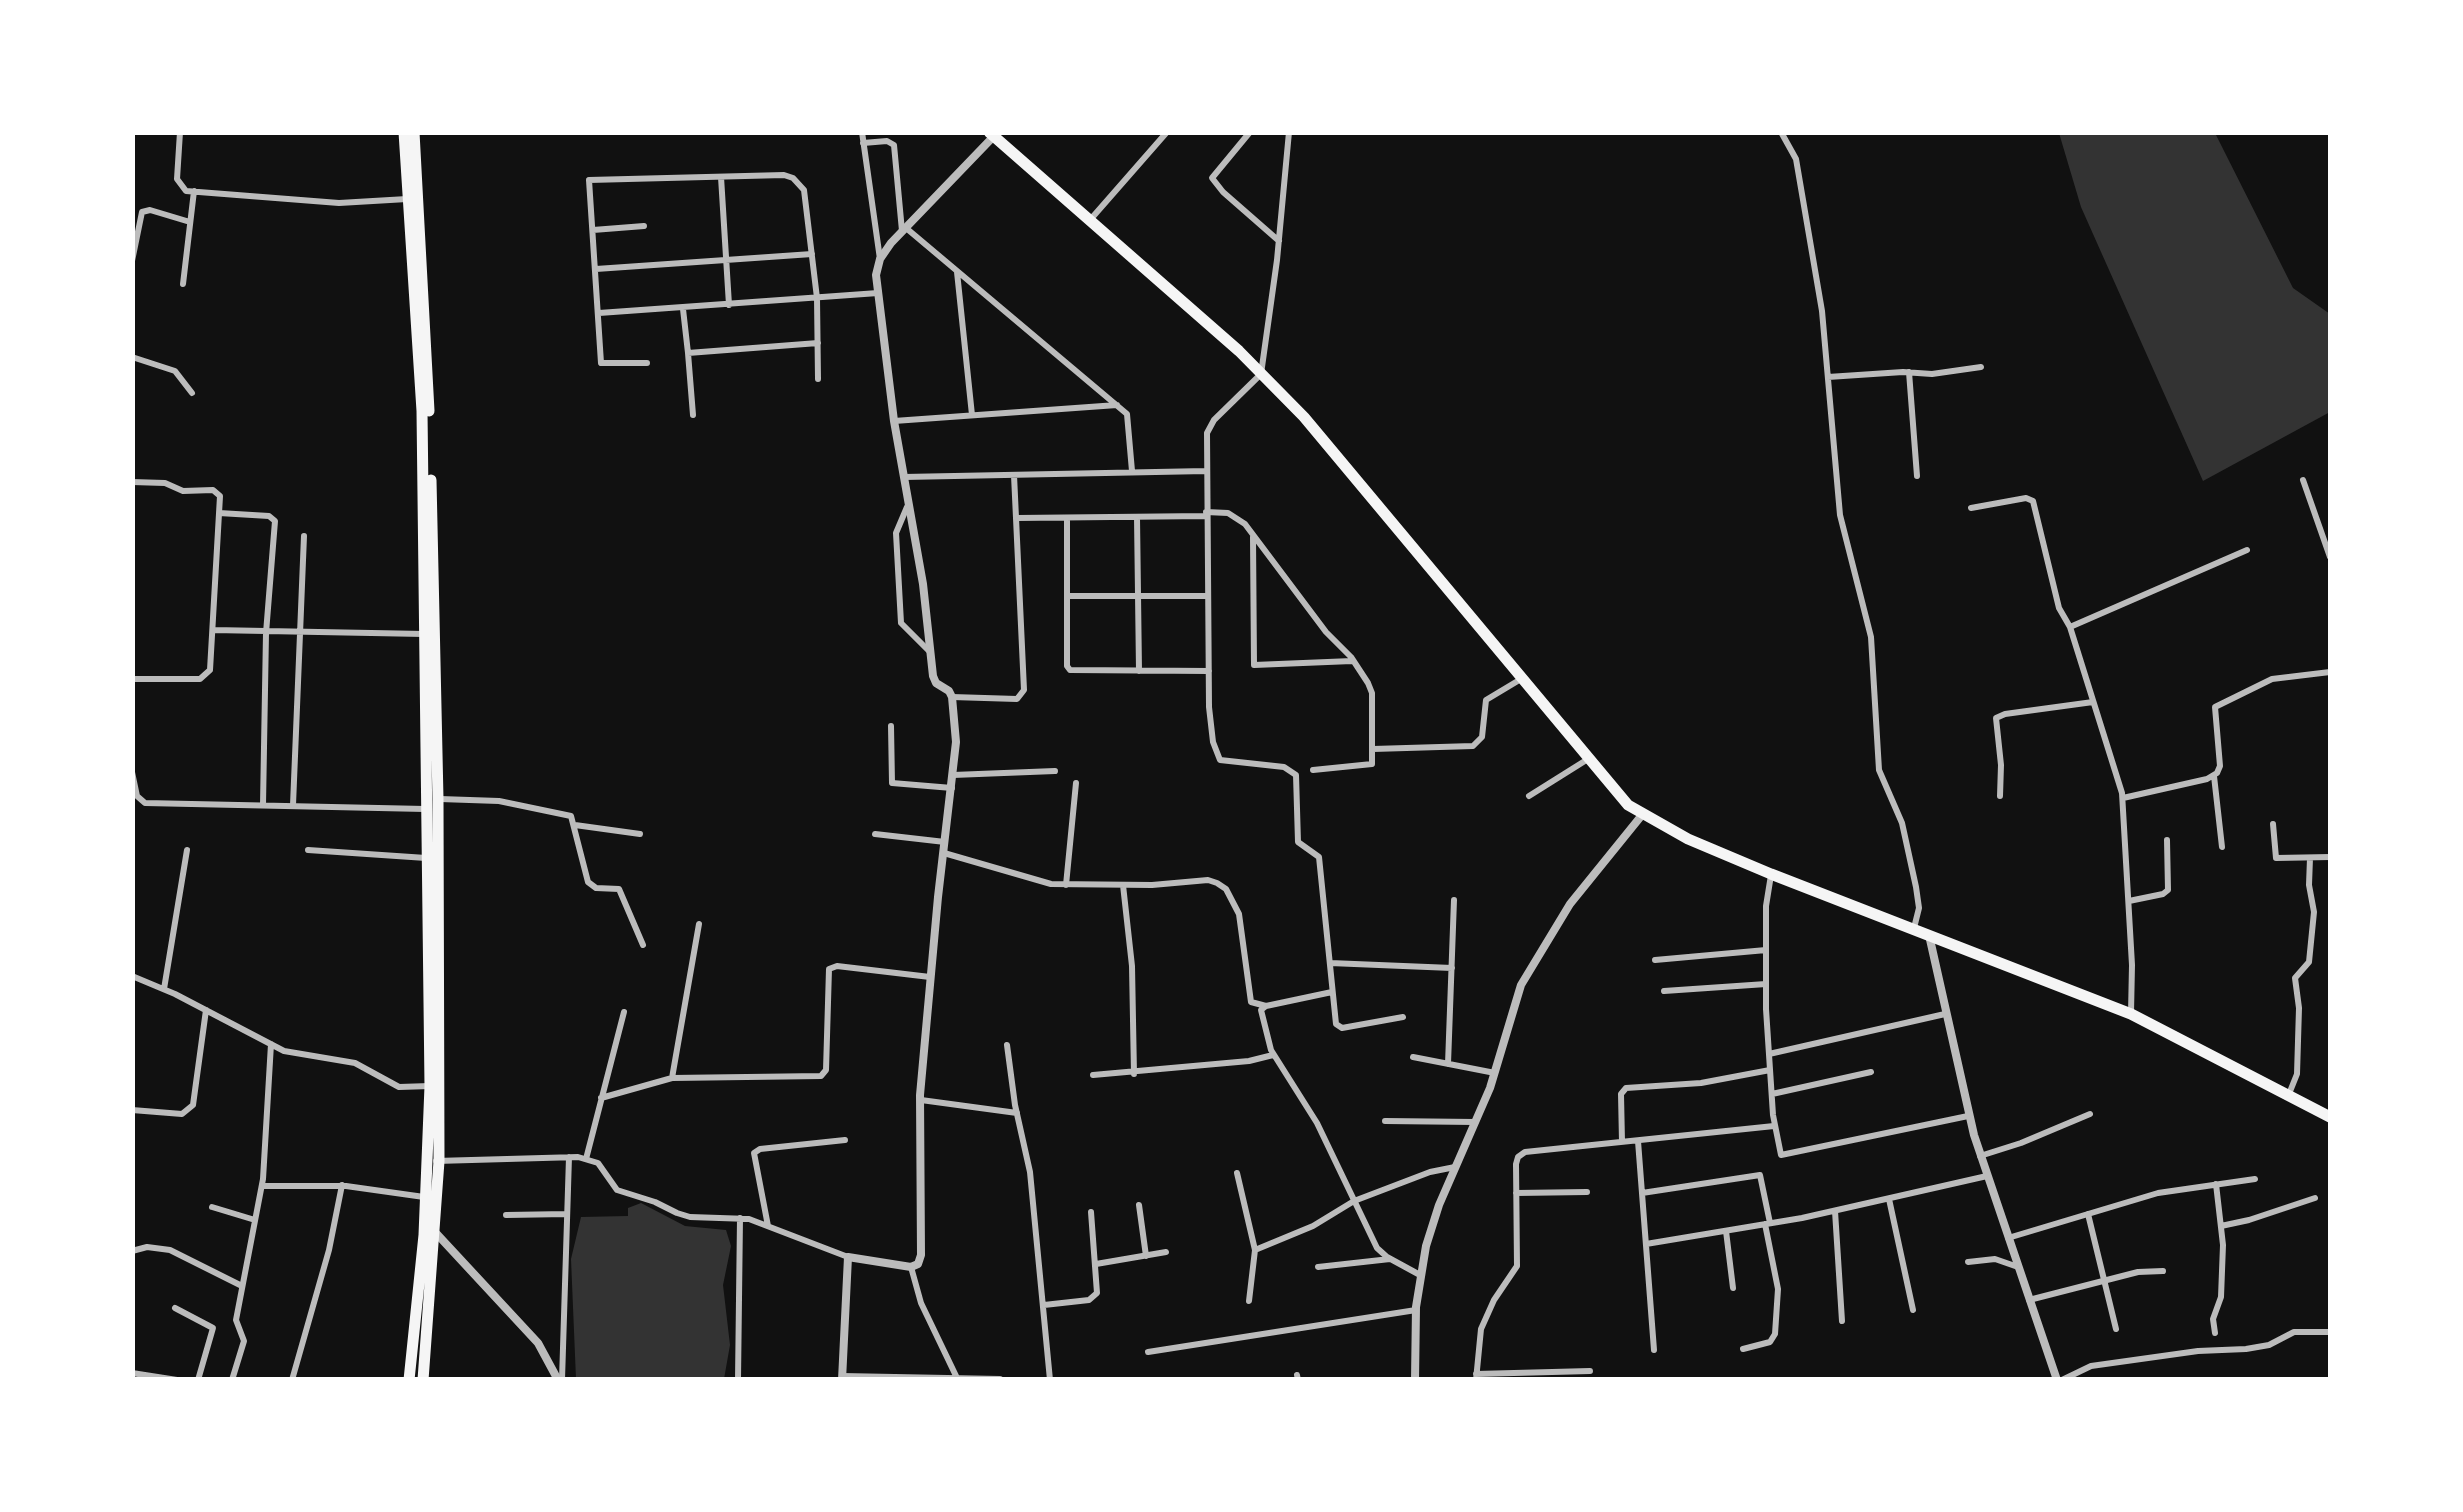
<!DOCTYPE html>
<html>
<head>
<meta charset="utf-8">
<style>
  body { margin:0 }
  #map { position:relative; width:2463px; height:1512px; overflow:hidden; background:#111; font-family:Lato,sans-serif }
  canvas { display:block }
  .frame { position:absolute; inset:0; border:135px solid #fff; pointer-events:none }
</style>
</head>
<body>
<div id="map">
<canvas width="2463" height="1512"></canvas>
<div class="frame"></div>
</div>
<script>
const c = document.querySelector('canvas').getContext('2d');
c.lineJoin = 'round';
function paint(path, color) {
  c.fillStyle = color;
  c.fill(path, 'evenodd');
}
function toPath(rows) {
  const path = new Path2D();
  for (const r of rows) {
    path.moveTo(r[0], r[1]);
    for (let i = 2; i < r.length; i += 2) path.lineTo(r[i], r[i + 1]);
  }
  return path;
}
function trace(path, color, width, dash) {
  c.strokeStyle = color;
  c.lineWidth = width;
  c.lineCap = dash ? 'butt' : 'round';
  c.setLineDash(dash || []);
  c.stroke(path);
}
paint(toPath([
  [2059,133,2215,133,2293,288,2330,314,2330,412,2203,481,2081,207],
  [641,1203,685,1226,726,1230,731,1246,723,1285,730,1345,724,1379,576,1379,571,1259,581,1217,628,1216,628,1208]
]), '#333');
trace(toPath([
  [180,132,177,179,186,191,339,203,407,199],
  [862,132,880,259],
  [1250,132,1212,178,1223,192,1279,241],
  [1289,132,1277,260,1261,374,1214,420,1207,433,1209,707,1213,742,1220,760,1284,767,1296,775,1298,842,1319,857,1336,1024,1342,1028,1403,1017],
  [1781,132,1796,159,1822,311,1840,515,1871,637,1879,770,1902,823,1916,887,1919,908,1914,928],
  [863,143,887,141,894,145,902,231],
  [721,177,729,305],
  [1090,220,1167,132],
  [906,228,1127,414,1132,471],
  [593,230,644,226],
  [132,261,142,212,150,210,190,222],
  [596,269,812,254],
  [957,272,972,415],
  [183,284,194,191],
  [683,309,688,353,818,343],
  [599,313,878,293],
  [688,353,693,415],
  [132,357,175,371,192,393],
  [647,363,601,363,589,180,784,175,793,178,804,190,817,298,818,379],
  [1909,372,1917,476],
  [1828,377,1903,372,1932,374,1981,367],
  [894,421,1117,405],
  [904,477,1206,471],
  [2303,480,2330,557],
  [132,482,165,483,183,491,213,490,220,496,210,670,200,679,132,679],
  [907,507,896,533,901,623,930,652],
  [1971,508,2026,498,2033,501,2059,608,2070,627],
  [1206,512,1228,513,1245,524,1326,632,1351,657,1368,683,1372,693,1372,764,1313,770],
  [219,513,269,516,275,521,266,633,263,805],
  [1137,517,1139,671],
  [1017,518,1206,516],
  [1067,518,1067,666,1070,670,1209,671],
  [1253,537,1254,665,1352,661],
  [1067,596,1207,596],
  [213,630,424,634],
  [952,697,1017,699,1024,690,1014,475],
  [891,726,892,783,952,788],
  [1373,749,1473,746,1482,737,1486,700,1521,679],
  [132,772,137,796,145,803,425,809],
  [953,775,1055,771],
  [2214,776,2222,847],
  [1529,796,1588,759],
  [2000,796,2001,765,1996,718,2005,714,2093,702],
  [2123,798,2207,779,2217,773,2220,766,2215,707,2272,679,2330,672],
  [440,799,499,801,571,816,588,882,596,888,619,889,643,945],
  [293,805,304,536],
  [2273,824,2276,858,2330,857],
  [575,825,640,834],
  [875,834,945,842],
  [308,850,426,858],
  [944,853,1051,884,1152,885,1208,880,1217,883,1226,889,1239,914,1251,1002,1266,1006],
  [1771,875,1766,906,1766,1009,1773,1115,1781,1155,1968,1116],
  [1066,885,1076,783],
  [1123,885,1132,966,1134,1074],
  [2129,901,2163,894,2168,890,2167,840],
  [1655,960,1766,950],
  [1330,963,1452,968],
  [132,976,175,994,284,1051,355,1063,399,1087,430,1086],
  [164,989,187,850],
  [1664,991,1766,984],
  [1332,992,1266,1006,1261,1010,1271,1050,1317,1123,1377,1248,1387,1257,1420,1275],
  [2131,1013,2132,965,2122,793,2070,627,2247,550],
  [1007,1045,1015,1105,1030,1172,1050,1380],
  [1769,1054,1945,1014],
  [1413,1057,1495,1073],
  [1448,1064,1454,900],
  [1093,1075,1249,1061,1273,1055],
  [672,1078,699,924],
  [1772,1094,1871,1072],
  [2289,1094,2297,1074,2299,1008,2295,978,2309,962,2314,912,2309,885,2310,858],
  [601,1098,672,1078,821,1076,826,1070,829,969,837,966,930,977],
  [921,1100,1017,1113],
  [132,1110,182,1114,193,1105,206,1010],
  [1385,1121,1475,1122],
  [1638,1141,1654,1350],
  [1622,1142,1621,1094,1626,1088,1701,1083,1770,1070],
  [1980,1156,2021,1143,2090,1114],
  [586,1159,624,1012],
  [436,1161,578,1157,598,1163,617,1190,655,1202,677,1213,690,1217,749,1219,848,1257],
  [1237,1173,1255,1250,1249,1301],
  [262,1186,346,1186,424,1197],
  [1516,1193,1587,1192],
  [1642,1193,1760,1175,1770,1223],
  [1889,1199,1913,1310],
  [1139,1205,1146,1256],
  [212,1207,255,1220],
  [1835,1211,1842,1321],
  [2088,1214,2116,1329],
  [506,1215,567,1214],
  [768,1226,754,1153,760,1149,845,1140],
  [2221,1226,2249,1220,2315,1198],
  [1726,1231,1733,1288],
  [2008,1238,2158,1193,2255,1179],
  [1646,1244,1802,1218,1987,1176],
  [1255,1250,1313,1226,1354,1201,1430,1172,1455,1167],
  [132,1251,147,1247,170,1250,242,1286],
  [1968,1262,1995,1259,2018,1267],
  [1096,1264,1166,1252],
  [911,1267,921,1303,957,1378],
  [1318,1267,1390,1259],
  [2029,1300,2138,1272,2163,1271],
  [1044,1305,1089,1300,1097,1293,1091,1212],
  [175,1308,213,1328,198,1380],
  [2215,1333,2213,1319,2221,1297,2223,1245,2216,1184],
  [1743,1349,1770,1342,1775,1334,1778,1289,1765,1224],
  [1148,1352,1416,1310],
  [132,1373,177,1380],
  [1476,1374,1590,1371],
  [1297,1375,1298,1380],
  [842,1376,1000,1379],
  [232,1380,244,1341,236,1320,263,1179,271,1044],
  [292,1380,329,1250,342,1185],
  [562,1380,569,1157],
  [738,1380,740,1218],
  [1476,1380,1481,1329,1494,1300,1517,1266,1516,1164,1518,1157,1525,1152,1774,1126],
  [2062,1380,2091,1366,2198,1351,2246,1349,2269,1345,2294,1332,2330,1332]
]), '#bcbcbc', 6);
trace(toPath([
  [1929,935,1974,1135,2057,1380],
  [435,1232,538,1343,558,1380],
  [842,1380,848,1257,911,1267,918,1264,921,1255,920,1095,938,897,956,742,952,697,949,691,936,683,933,676,923,584,894,421,876,275,880,259,891,243,994,136],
  [1415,1380,1416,1307,1426,1246,1439,1205,1490,1088,1521,985,1570,904,1642,815]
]), '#bcbcbc', 8);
trace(toPath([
  [404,132,422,411,430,1086,424,1235,409,1380],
  [414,132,429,411],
  [989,132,1239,351,1304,417,1628,805,1688,839,1771,874,2131,1014,2330,1117],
  [423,1380,439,1161,438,799,431,480]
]), '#f5f5f5', 11);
</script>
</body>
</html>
